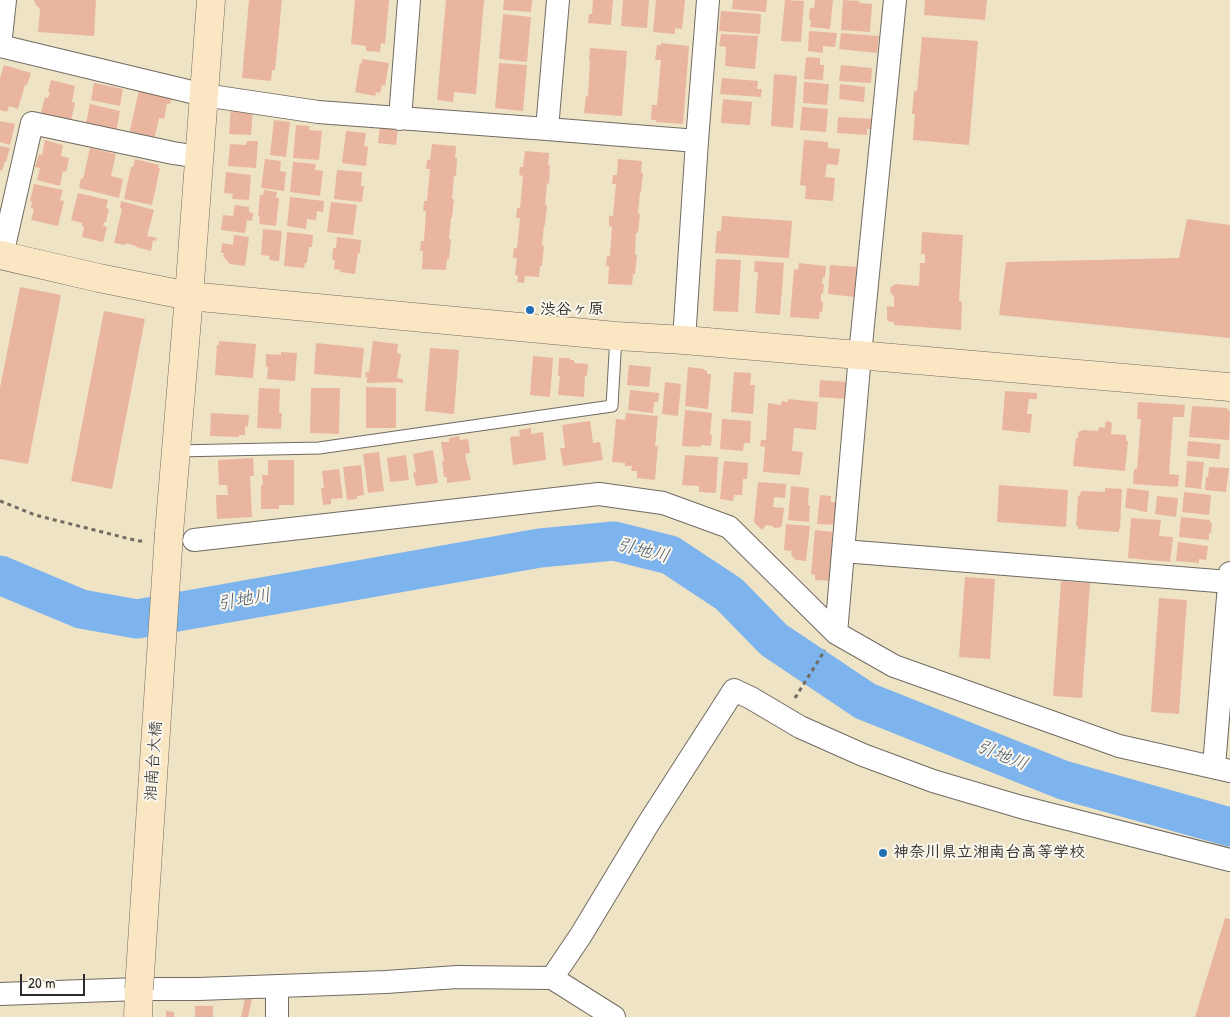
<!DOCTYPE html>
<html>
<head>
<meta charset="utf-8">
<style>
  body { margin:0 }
  #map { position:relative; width:1230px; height:1017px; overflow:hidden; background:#efe3c6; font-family:"Patrick Hand",sans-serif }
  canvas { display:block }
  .scale { position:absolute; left:20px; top:974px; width:65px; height:22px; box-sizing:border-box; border:2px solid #2b2b2b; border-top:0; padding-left:6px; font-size:15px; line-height:18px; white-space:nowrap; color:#2b2b2b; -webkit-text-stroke:4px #fbf7ec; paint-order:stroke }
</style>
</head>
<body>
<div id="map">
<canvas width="1230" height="1017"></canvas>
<div class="scale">20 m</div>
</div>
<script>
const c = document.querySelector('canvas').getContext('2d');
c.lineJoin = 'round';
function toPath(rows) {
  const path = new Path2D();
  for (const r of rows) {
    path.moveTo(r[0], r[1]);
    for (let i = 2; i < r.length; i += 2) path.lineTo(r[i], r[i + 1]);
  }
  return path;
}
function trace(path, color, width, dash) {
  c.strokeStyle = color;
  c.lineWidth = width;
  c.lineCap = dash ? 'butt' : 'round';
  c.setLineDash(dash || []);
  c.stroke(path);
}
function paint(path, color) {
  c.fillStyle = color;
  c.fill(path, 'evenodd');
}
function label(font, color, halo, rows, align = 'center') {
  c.font = font + ' "Patrick Hand","Klee One",sans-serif';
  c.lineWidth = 4;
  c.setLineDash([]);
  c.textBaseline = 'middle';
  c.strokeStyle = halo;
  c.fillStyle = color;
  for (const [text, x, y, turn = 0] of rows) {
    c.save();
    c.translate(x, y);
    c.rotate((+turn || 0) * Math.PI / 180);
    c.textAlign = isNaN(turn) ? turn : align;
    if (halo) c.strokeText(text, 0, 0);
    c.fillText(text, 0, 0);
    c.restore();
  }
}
trace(toPath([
  [0,575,81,609,137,619,540,548,614,541,670,555,729,594,774,640,865,701,1063,780,1230,827]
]), '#7eb4ed', 39);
paint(toPath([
  [34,0,96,0,94,36,38,32,40,9,36,5],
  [249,0,282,0,275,70,272,70,271,81,242,78],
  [355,0,389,0,385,44,381,43,380,52,366,51,366,46,351,44],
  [446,0,484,0,476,94,454,92,453,102,437,100],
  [504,0,532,0,531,12,503,10],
  [593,0,613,0,611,25,588,23,589,14,592,14],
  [623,0,649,0,647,28,621,26],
  [656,0,685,0,682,29,675,28,675,34,653,32],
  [733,0,767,0,766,12,732,9],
  [785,0,804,1,801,42,781,41],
  [815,0,833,0,830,29,810,27,811,20,809,19,810,8,814,8],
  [843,0,860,1,859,3,872,4,870,32,841,30],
  [925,0,987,0,985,20,924,15],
  [721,11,761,14,760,34,719,31],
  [503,14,531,17,527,62,499,59],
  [809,31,837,33,835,47,823,46,823,53,808,51],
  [841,33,879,36,877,53,839,49],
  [721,34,758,36,755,69,725,66,726,47,719,46],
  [922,37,978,41,969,145,913,140,915,114,912,114,914,90,917,91],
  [661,43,689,46,683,124,656,122,656,120,651,120,652,105,657,105,661,60,655,60,657,45,661,45],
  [590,48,627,51,622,116,584,113,586,96,588,96,590,61,589,61],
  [806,57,820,58,820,65,824,65,823,80,804,79],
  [362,59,389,63,385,86,382,85,380,93,376,92,375,96,355,92,360,63,362,64],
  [499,63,527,65,523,111,495,108],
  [4,65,31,73,27,85,25,85,18,109,9,106,7,112,0,110,0,78],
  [841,65,872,68,871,83,839,81],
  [774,74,797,76,793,128,771,126],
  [722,78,758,81,757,89,762,89,761,97,720,94],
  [51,80,75,86,72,102,75,103,71,121,45,115,45,114,41,113,45,97,48,98,50,93,48,92],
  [804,82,829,84,827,105,803,103],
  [94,83,123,89,120,106,91,100],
  [840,84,865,87,864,102,839,99],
  [139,90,172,97,170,104,167,104,164,119,159,118,154,140,129,135],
  [723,99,752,102,750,125,721,123],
  [90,104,120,111,116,133,85,128],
  [231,107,253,109,251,135,229,134],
  [802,107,828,109,826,132,800,130],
  [838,117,873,119,872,129,867,129,867,135,837,133],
  [274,120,290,122,286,157,270,155],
  [0,121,15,124,10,145,0,142],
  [296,125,310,126,309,130,322,131,319,160,293,158],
  [380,127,398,129,396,145,378,143],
  [346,131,366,133,364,146,368,147,366,166,342,163],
  [45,140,63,145,61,156,69,158,66,172,63,171,60,186,37,180,40,168,35,167,39,154,42,155],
  [804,140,828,142,828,148,840,149,838,165,827,164,825,177,835,178,833,201,805,199,806,186,800,185],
  [247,141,258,141,256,168,228,166,230,144,246,145],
  [432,144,456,146,455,158,457,158,456,176,454,176,452,199,454,199,452,218,451,218,449,239,451,239,449,259,447,259,446,270,422,269,423,251,420,251,421,241,424,241,426,211,423,211,424,201,427,201,430,169,426,169,427,160,430,160],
  [0,146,10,148,6,162,5,161,2,171,0,170],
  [90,148,116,154,111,176,123,179,119,198,79,188,81,178,83,179],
  [525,151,549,153,548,165,550,165,549,184,547,183,545,205,547,206,545,225,544,225,542,246,544,246,542,266,540,266,539,277,525,276,524,283,517,282,518,276,515,275,517,258,513,258,514,248,517,248,520,218,516,218,517,208,520,208,523,176,519,175,520,167,523,167],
  [135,159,159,165,158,168,160,168,152,205,124,199,131,167,133,167],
  [265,159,281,161,280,171,286,172,284,191,261,188],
  [618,159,642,161,641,173,643,173,641,192,640,192,638,214,640,214,638,233,636,233,635,254,637,255,635,274,633,274,632,285,608,284,609,266,606,266,607,256,610,256,612,227,609,226,609,216,613,216,616,184,612,184,613,175,617,175],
  [293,162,316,164,315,170,323,171,320,196,290,192],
  [337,170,362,172,361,186,364,186,362,202,334,199],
  [226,172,251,175,249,200,232,199,233,194,224,193],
  [34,184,63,190,60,200,64,201,58,226,31,220,34,209,31,208,32,201,30,201],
  [264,190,277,192,276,198,279,198,276,226,259,224,260,217,258,216,260,195,263,195],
  [78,193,108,200,106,208,109,209,106,222,104,222,103,226,107,227,103,242,82,237,84,227,82,226,82,223,71,220],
  [290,197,324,201,323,212,317,211,316,220,307,219,306,229,287,226],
  [121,201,154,210,147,236,157,238,156,241,153,240,151,251,136,247,136,246,126,243,126,245,114,243,122,209,120,208],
  [331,202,357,205,353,235,327,232],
  [235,205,249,207,249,212,253,213,252,221,247,220,245,233,221,230,223,215,233,216],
  [722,216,792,221,789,258,715,253,717,231,721,231],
  [1187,219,1230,225,1230,338,999,315,1006,262,1179,258],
  [263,229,282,231,279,261,269,260,270,256,261,255],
  [287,232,313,235,312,247,309,247,307,263,305,263,304,268,284,266],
  [922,232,963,235,959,301,962,302,961,330,894,325,894,322,890,322,887,320,887,306,894,307,894,296,891,294,890,290,892,286,896,284,919,286,920,263,925,263,925,254,921,254],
  [234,235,249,237,245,266,230,264,223,256,224,253,221,253,222,243,233,245],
  [337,237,361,240,360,253,358,253,355,274,340,272,341,270,334,269,335,260,332,260,333,248,336,248],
  [716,259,741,260,738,312,713,311],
  [755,261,784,263,780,315,755,313,758,272,754,272],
  [799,263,826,266,825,277,823,277,822,284,824,284,823,294,821,294,821,302,823,302,822,312,820,311,819,319,790,317,794,269,798,270],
  [830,265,857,267,855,297,828,294],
  [20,287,61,295,28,464,0,459,0,388],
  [104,311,145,319,112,489,71,481],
  [219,341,256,344,253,378,215,375,217,345,219,345],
  [373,341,398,344,397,353,401,354,397,378,403,379,403,383,397,382,367,383,367,377,365,377,366,372,369,372],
  [316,343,364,348,361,378,314,374],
  [430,348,459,350,454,414,425,411],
  [281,352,297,353,295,381,267,379,268,367,266,367,266,354,281,355],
  [533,356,553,358,550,397,530,395],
  [559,358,570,358,570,360,574,360,574,363,588,364,587,376,585,376,584,397,558,395,560,376,558,376],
  [629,365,651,367,649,387,627,385],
  [688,367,704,369,704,370,707,371,707,374,711,374,708,409,685,406],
  [734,372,751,373,750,385,755,385,753,414,731,412],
  [820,380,848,382,847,399,819,397],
  [665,382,681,384,678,416,662,414],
  [366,387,396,388,396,428,366,428],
  [259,388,280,389,279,413,282,413,281,429,257,428],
  [311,388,340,388,339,434,310,433],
  [630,390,659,393,658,402,654,402,653,413,628,410],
  [1005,391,1037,393,1037,399,1029,399,1027,414,1032,414,1030,433,1002,430],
  [788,399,818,402,816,430,794,428,792,451,803,452,800,475,763,472,765,447,760,446,761,440,766,440,768,403,781,405,782,401,788,402],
  [1138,402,1185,405,1184,417,1173,417,1169,474,1179,475,1178,487,1133,484,1134,469,1137,469,1141,419,1137,419],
  [1192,406,1227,408,1230,412,1229,440,1189,437],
  [685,410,712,413,710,435,712,435,711,446,701,445,701,447,682,446],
  [211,413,249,415,248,427,245,426,245,435,239,435,239,437,210,436],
  [626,413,658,416,655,446,658,446,655,480,637,478,637,471,631,471,632,466,625,466,625,463,612,462,616,419,625,420],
  [722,419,751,421,750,443,744,443,743,451,720,449],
  [590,421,593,443,600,442,603,460,563,466,560,448,565,448,562,425],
  [1108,421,1112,423,1111,434,1126,435,1126,441,1128,441,1125,471,1073,466,1076,438,1078,438,1078,432,1083,430,1098,431,1099,427,1105,428,1105,422],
  [531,428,531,434,543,432,546,460,513,465,510,437,520,436,519,430],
  [459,436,460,440,468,439,470,453,465,454,471,480,447,483,447,477,444,477,442,461,444,461,441,442,449,442,449,438],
  [1188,441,1221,444,1219,459,1187,456],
  [433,450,438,483,416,486,413,473,416,472,413,454],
  [379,452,384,491,368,493,363,454],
  [406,455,409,480,390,482,387,458],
  [685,455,718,457,716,493,699,492,699,486,682,485],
  [253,458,254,476,250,476,252,517,217,519,216,495,228,495,227,485,219,485,218,460],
  [268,460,294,460,294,505,279,505,279,509,261,509,261,485,263,485,262,475,268,475],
  [724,461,748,463,747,479,743,479,742,495,734,495,733,501,720,499],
  [1187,461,1204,462,1201,489,1185,487],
  [361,465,364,495,357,496,357,499,347,500,343,467],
  [1209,467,1229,468,1226,492,1205,490,1206,477,1208,477],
  [339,469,343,498,331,499,331,504,323,505,321,488,324,488,322,471],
  [758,482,786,484,785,498,774,497,773,507,784,508,782,525,781,527,775,528,772,526,766,525,762,530,754,522],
  [999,485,1068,490,1066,527,997,522],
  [791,486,809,488,808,505,810,505,809,522,788,520],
  [1105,488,1122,489,1120,529,1119,529,1119,532,1078,529,1078,526,1076,526,1078,495,1080,496,1081,491,1105,492],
  [1127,488,1149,491,1147,512,1139,511,1139,510,1125,508],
  [1184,492,1211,495,1209,515,1182,512],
  [820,495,831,496,831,502,838,502,838,525,817,524],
  [1157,496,1178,498,1176,517,1155,514],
  [1181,517,1210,520,1210,523,1212,523,1211,534,1209,533,1209,540,1179,537],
  [1131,518,1161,520,1159,536,1173,537,1170,562,1128,558],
  [786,524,810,526,806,561,796,560,791,555,792,551,784,550],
  [815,530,833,532,832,539,835,539,834,581,815,580,815,575,811,574],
  [1178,542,1208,546,1206,560,1199,559,1199,563,1176,561],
  [965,577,995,579,990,659,959,657],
  [1061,581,1090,583,1082,698,1053,696],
  [1159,598,1187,600,1179,714,1151,712],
  [1225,918,1230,919,1230,1017,1195,1017],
  [245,998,252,999,248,1017,241,1017],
  [195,1006,213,1006,213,1017,195,1017],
  [166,1011,174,1012,174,1017,166,1017]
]), '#e9b59f');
const lane = toPath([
  [176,451,319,448,612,406,616,336]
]);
const street = toPath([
  [0,46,204,95,318,112,547,129,697,141],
  [0,46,5,0],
  [400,119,409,0],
  [547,129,558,0],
  [2,255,32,123,173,153,199,157],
  [684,340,697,141,708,0],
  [194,540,599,494,663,503,729,527,836,633,894,666,1119,746,1230,771],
  [843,551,1230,582],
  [836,633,860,355,895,0],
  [1214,766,1230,573],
  [552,978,581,935,648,824,734,690,751,698,800,727,863,755,933,781,1021,807,1230,860],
  [0,994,139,989,199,989,386,982,457,977,552,978,614,1017],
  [277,1017,277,986]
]);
const secondary = toPath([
  [0,255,99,278,189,296,616,336,684,340,1230,387],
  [169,533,189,296,211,0],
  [138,1017,139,989]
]);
trace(lane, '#706b61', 13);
trace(street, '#706b61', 24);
trace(secondary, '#706b61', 29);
trace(toPath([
  [0,501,35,515,138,541,146,541],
  [795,698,825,650]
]), '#706b61', 3, [4, 4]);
trace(lane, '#fff', 11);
trace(street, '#fff', 22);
trace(secondary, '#fbe6c4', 28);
const secondaryBridge = toPath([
  [139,989,169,533]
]);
trace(secondaryBridge, '#706b61', 29, []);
trace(secondaryBridge, '#fbe6c4', 28);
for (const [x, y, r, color] of [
  [530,310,5,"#1f6fb2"],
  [883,853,5,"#1f6fb2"]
]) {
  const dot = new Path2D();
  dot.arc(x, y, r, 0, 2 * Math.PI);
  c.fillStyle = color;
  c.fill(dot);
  trace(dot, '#fbf7ec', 2);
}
label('bold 16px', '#2b2b2b', '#fbf7ec', [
  ["渋谷ヶ原",540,310],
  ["神奈川県立湘南台高等学校",893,853]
], 'left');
label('16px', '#2b2b2b', '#fbf7ec', [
  ["湘南台大橋",154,761,-86]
]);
label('italic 18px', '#485b6f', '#fbf7ec', [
  ["引地川",643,551,14],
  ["引地川",244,600,-10],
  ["引地川",1002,756,22]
]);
</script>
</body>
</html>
